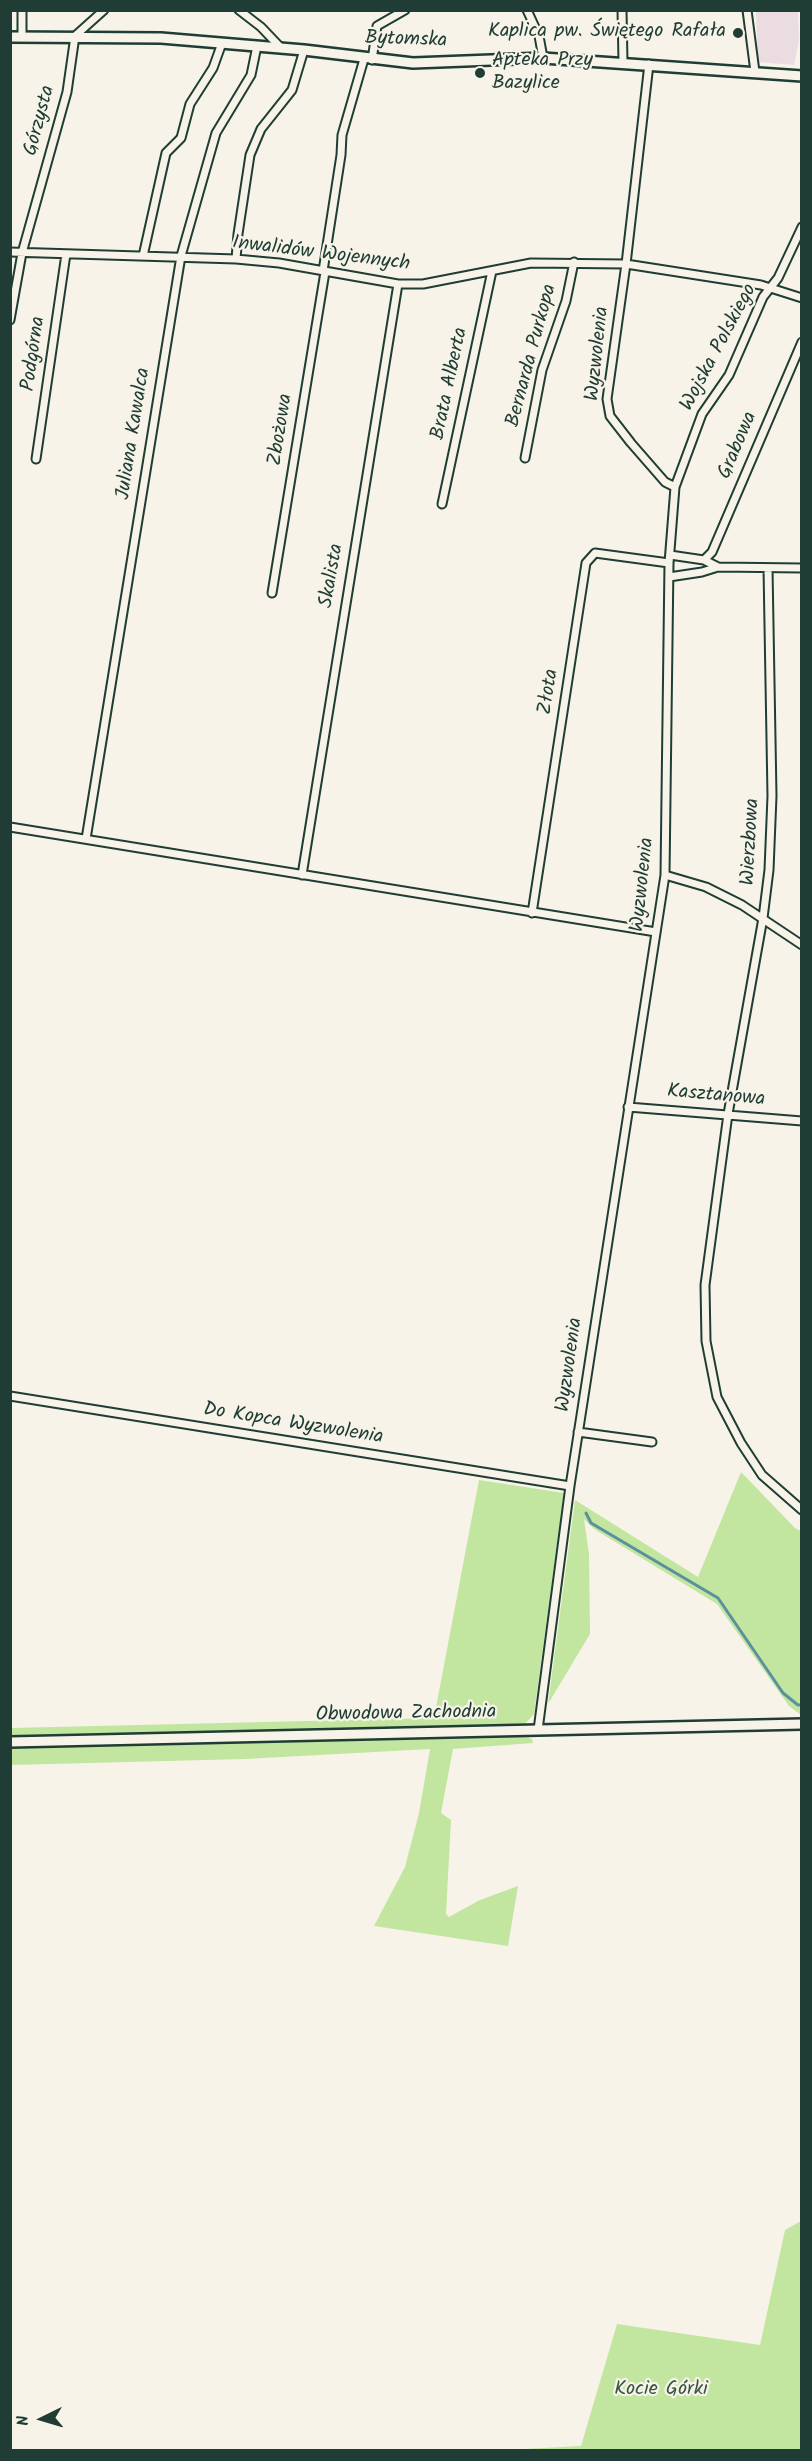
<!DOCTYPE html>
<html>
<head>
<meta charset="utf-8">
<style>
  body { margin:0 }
  #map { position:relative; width:812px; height:2461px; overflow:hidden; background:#f7f3e8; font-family:Kalam,sans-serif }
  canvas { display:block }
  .frame { position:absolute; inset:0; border:12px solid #1f3d34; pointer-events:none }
  .north { position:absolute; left:12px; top:2389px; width:60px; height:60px; -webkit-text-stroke:4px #f7f3e8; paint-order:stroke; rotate:265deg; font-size:16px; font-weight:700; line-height:24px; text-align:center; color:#1f3d34 }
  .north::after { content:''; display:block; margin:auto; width:21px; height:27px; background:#1f3d34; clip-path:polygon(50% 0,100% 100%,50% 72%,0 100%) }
</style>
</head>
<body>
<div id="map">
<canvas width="812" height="2461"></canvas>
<div class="frame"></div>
<div class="north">N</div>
</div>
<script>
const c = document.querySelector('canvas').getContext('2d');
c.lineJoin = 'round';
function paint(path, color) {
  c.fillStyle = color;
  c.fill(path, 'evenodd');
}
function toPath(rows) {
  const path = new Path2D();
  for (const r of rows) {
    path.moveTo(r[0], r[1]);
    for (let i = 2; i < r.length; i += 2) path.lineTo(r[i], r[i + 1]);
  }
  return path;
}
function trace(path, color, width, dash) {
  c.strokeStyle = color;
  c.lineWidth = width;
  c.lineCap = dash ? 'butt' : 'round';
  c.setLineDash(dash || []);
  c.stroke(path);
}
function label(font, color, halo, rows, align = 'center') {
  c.font = font + ' Kalam,sans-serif';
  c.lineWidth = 4.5;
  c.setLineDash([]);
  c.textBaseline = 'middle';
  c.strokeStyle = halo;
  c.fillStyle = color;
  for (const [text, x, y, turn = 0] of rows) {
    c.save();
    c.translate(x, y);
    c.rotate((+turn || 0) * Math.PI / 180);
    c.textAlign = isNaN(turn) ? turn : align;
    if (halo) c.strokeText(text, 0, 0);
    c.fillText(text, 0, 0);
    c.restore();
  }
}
paint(toPath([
  [756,11,798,11,799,40,794,65,758,62]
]), '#eadce0');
paint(toPath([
  [741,1472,795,1528,801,1531,801,1715,789,1706,717,1604,594,1529,584,1519,589,1554,590,1634,548,1704,575,1500,698,1577],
  [479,1480,564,1493,534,1714,524,1725,11,1736,11,1728,434,1718],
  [524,1736,532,1739,533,1743,453,1749,441,1813,451,1820,446,1914,449,1917,480,1900,518,1886,508,1946,374,1926,405,1867,419,1813,430,1749,245,1759,11,1765,11,1748],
  [801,2221,801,2450,504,2450,581,2446,617,2324,760,2345,785,2230]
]), '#c2e6a0');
trace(toPath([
  [586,1513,591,1523,718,1598,783,1693,798,1705,802,1705]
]), '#5b909e', 3);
const street = toPath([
  [22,10,22,37],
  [239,10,261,27,281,48],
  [527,10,539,36,543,58],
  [622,10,623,62],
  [747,10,755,72],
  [372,60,377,26,405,10],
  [649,64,626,264,607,399,610,416,631,443,665,482,675,487],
  [10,252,236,259,279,263,398,284,423,284,531,263,626,264,761,285,802,298],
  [143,256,166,153,181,138,190,104,213,68,222,43],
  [236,259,238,234,250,155,261,129,292,90,304,50],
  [323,271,341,155,342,135,364,59],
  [10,320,22,253,67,92,75,36,104,10],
  [525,458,542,370,566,301,574,262],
  [36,459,66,254],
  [442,504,492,271],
  [670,555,704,560,718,567],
  [704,560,712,552,802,342],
  [768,568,772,796,769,870,763,918,728,1114,705,1285,706,1341,717,1397,741,1443,762,1475,802,1510],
  [669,577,702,572,718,567,802,568],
  [272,593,325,272],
  [10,827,656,932],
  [86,839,181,256,216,133,251,75,257,46],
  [302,875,398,284],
  [665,875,706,887,742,905,802,945],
  [532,913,586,563,595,553,669,563],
  [628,1107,802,1121],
  [10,1396,570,1486],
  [578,1432,652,1442],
  [538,1730,570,1486,665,875,669,563,675,487,702,414,729,375,763,297,778,278,802,227]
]);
const secondary = toPath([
  [10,37,161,38,304,50,413,63,543,58,802,76],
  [10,1742,802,1724]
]);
trace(street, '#1f3d34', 11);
trace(secondary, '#1f3d34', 14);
trace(street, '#f7f3e8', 7);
trace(secondary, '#f7f3e8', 9);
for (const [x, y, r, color] of [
  [738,33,6,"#1f3d34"],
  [480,73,6,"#1f3d34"]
]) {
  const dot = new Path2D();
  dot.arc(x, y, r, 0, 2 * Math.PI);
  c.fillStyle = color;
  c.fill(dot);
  trace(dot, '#f7f3e8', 2);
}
label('20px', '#1f3d34', '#f7f3e8', [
  ["Kaplica pw. Świętego Rafała",726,33],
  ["Apteka Przy",492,62,"left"],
  ["Bazylice",492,85,"left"]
], 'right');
label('20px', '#1f3d34', '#f7f3e8', [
  ["Bytomska",406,41,2],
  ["Górzysta",41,121,-75],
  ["Inwalidów Wojennych",321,255,7],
  ["Wojska Polskiego",720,348,-62],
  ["Podgórna",35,354,-82],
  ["Wyzwolenia",599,354,-84],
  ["Bernarda Purkopa",533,356,-75],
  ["Brata Alberta",451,384,-78],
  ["Zbożowa",282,430,-81],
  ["Juliana Kawalca",135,434,-81],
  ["Grabowa",739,446,-67],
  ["Skalista",333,576,-80],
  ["Złota",550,692,-81],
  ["Wierzbowa",752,842,-87],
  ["Wyzwolenia",644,885,-84],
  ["Kasztanowa",716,1097,5],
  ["Wyzwolenia",571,1365,-82],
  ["Do Kopca Wyzwolenia",293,1425,9],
  ["Obwodowa Zachodnia",406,1715,-1]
]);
label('20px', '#375644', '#f7f3e8', [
  ["Kocie Górki",661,2391]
]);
</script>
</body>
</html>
